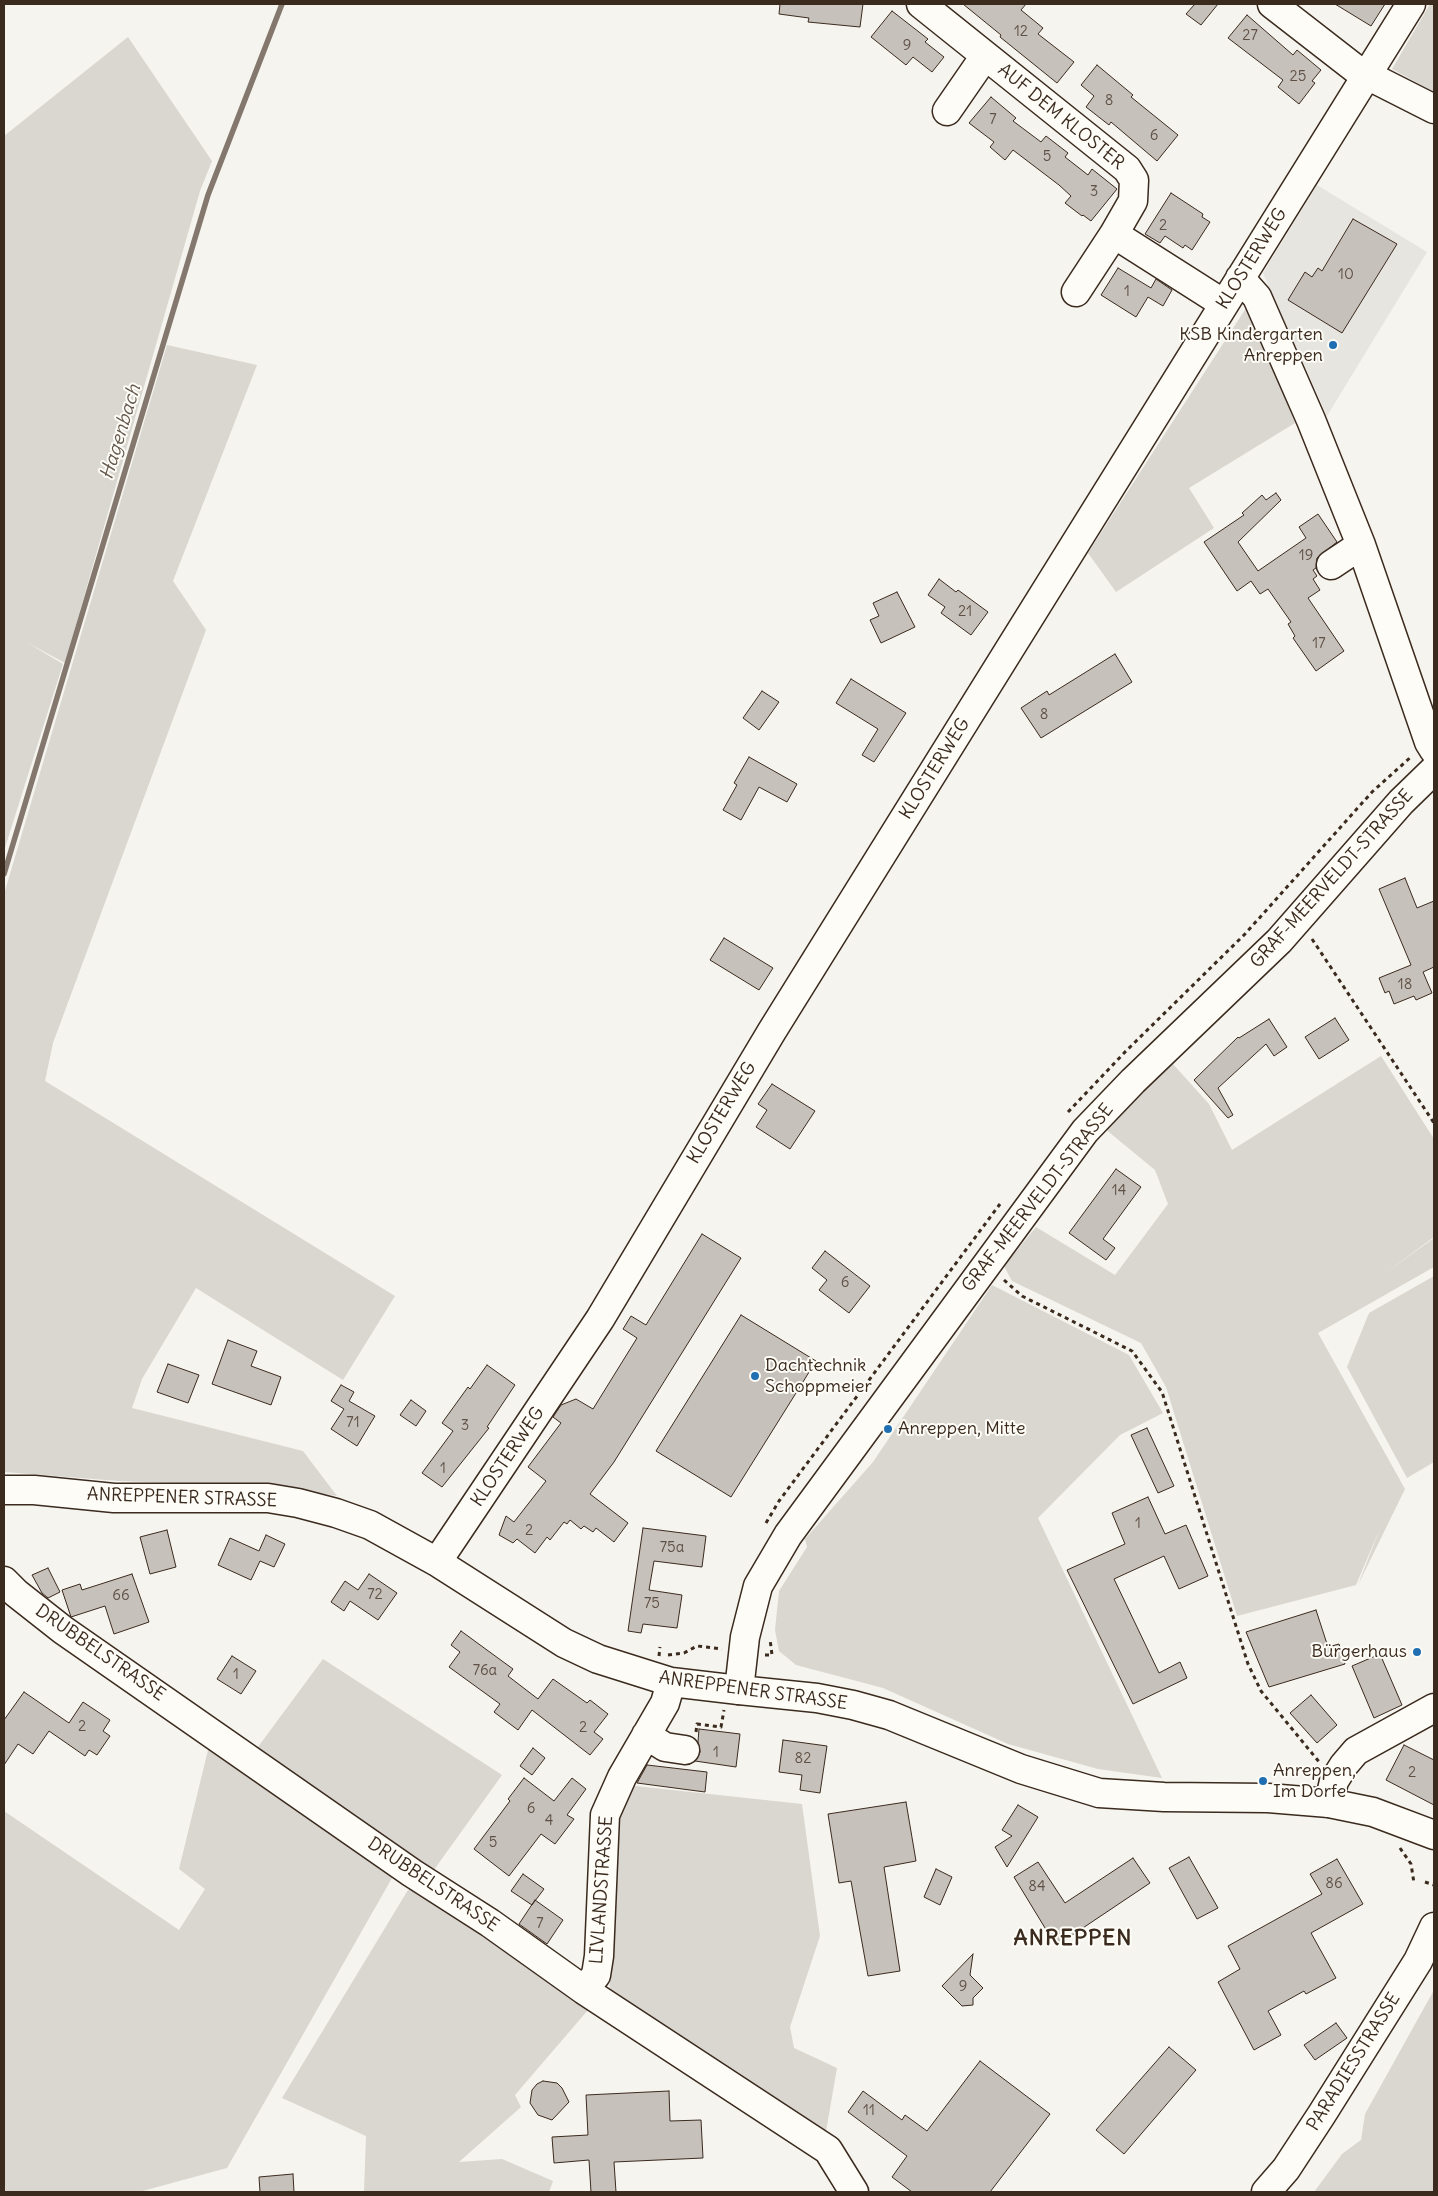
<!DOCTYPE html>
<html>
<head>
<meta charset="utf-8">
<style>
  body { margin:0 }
  #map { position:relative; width:1438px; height:2196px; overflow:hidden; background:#f5f4ee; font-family:Delius,sans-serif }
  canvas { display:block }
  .frame { position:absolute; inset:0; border:5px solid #3b2a1e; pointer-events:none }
</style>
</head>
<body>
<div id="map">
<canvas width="1438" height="2196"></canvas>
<div class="frame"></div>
</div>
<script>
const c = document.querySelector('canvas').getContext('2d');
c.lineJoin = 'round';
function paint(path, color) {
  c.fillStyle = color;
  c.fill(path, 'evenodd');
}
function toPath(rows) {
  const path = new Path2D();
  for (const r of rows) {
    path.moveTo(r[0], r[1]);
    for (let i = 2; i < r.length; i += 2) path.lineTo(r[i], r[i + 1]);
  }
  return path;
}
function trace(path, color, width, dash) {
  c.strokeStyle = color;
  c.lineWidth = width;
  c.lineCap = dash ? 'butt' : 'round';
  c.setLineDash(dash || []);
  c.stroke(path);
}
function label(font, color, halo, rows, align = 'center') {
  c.font = font + ' Delius,sans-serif';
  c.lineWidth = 4;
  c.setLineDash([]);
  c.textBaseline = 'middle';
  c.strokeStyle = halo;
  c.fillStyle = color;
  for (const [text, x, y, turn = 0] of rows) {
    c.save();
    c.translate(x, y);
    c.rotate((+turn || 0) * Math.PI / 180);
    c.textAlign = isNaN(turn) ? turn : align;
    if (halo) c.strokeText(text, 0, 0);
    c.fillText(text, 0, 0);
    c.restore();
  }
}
paint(toPath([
  [1317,185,1427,252,1327,416,1263,273]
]), '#e7e5df');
paint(toPath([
  [1430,4,1434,4,1434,92,1392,69],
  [128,37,212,161,200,191,65,663,26,642,63,664,4,851,4,136],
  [1248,305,1295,423,1189,488,1214,528,1116,592,1088,553],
  [167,345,257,365,173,581,206,630,53,1043,45,1081,395,1296,343,1380,196,1288,142,1379,132,1408,303,1451,337,1496,280,1487,119,1481,4,1472,4,894],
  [1381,1056,1434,1139,1434,1237,1384,1274,1434,1238,1434,1267,1318,1333,1405,1489,1358,1585,1381,1526,1356,1585,1237,1616,1166,1387,1141,1343,1012,1281,1004,1266,1036,1227,1115,1275,1168,1204,1155,1170,1104,1128,1140,1090,1172,1063,1209,1104,1232,1150],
  [1434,1276,1434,1462,1407,1478,1347,1367,1369,1313],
  [992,1285,1129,1355,1163,1413,1120,1435,1038,1518,1162,1778,1098,1769,1008,1744,883,1688,796,1665,779,1651,775,1630,779,1591,807,1547,805,1539,873,1462],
  [323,1659,502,1775,431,1874,255,1751],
  [209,1746,392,1869,392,1878,227,2168,139,2192,4,2192,4,1811,179,1930,205,1889,179,1869],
  [626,1785,802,1804,820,1936,790,2027,794,2048,837,2068,824,2143,618,2002,610,1989,607,1961,611,1826],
  [408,1890,428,1891,494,1944,594,2003,515,2095,521,2107,459,2162,502,2159,553,2181,549,2192,364,2192,366,2136,282,2098],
  [1434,1990,1434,2192,1314,2192,1342,2154,1361,2140,1365,2114]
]), '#dad6d0');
trace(toPath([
  [4,874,208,195,282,4]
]), '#84786e', 5.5);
const building = toPath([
  [780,4,863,4,860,27,808,22,809,18,779,14,780,4],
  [963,4,1026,4,1021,10,1043,28,1038,34,1074,62,1057,83,1000,37,1001,35,963,4],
  [1195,4,1218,4,1201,25,1186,14,1195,4],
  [1335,4,1385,4,1371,26,1335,4],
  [892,11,928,39,925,42,944,57,932,72,913,57,906,65,871,37,892,11],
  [1247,15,1293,55,1297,50,1321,70,1312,81,1315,83,1299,104,1278,87,1283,80,1228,38,1247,15],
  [1097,65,1133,95,1131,97,1178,135,1157,161,1111,122,1109,125,1086,107,1094,96,1081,85,1097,65],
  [991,97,1016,118,1013,121,1041,142,1046,136,1068,153,1065,157,1088,175,1092,169,1117,189,1091,221,1083,215,1082,216,1065,203,1071,196,1059,185,1013,150,1005,160,990,147,994,142,969,123,991,97],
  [1171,193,1203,214,1202,217,1210,222,1192,250,1185,245,1183,248,1165,236,1160,243,1145,234,1171,193],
  [1353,219,1397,244,1342,333,1288,300,1305,272,1312,277,1318,268,1322,271,1353,219],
  [1118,268,1151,288,1156,279,1172,290,1163,306,1148,297,1136,317,1101,295,1118,268],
  [1276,493,1281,500,1238,542,1258,571,1306,538,1299,527,1318,514,1337,542,1317,558,1316,568,1313,570,1317,576,1313,579,1320,590,1308,598,1344,651,1316,671,1293,638,1295,636,1288,624,1291,622,1268,589,1260,594,1251,581,1237,591,1204,542,1244,515,1242,513,1262,495,1266,500,1276,493],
  [939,579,956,592,958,590,988,612,971,635,941,613,945,607,928,595,939,579],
  [897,592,915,627,881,643,870,620,879,616,873,603,897,592],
  [1115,654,1132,682,1041,738,1021,708,1047,691,1049,695,1115,654],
  [851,679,906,713,874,762,862,755,878,729,836,703,851,679],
  [762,691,779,702,759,730,743,718,762,691],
  [749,757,797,784,787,802,759,787,741,820,723,810,737,785,734,783,749,757],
  [1405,878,1417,908,1434,901,1434,967,1423,972,1432,993,1416,1000,1414,996,1394,1004,1389,991,1385,993,1379,978,1411,965,1379,889,1405,878],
  [724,938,773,968,759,990,710,960,724,938],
  [1335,1018,1349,1040,1319,1059,1305,1037,1335,1018],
  [1269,1019,1287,1047,1274,1056,1266,1044,1218,1088,1233,1115,1228,1118,1194,1080,1238,1037,1239,1038,1269,1019],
  [772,1084,815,1111,790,1149,756,1127,767,1110,758,1104,772,1084],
  [1116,1169,1141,1187,1103,1239,1115,1248,1106,1260,1069,1233,1116,1169],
  [702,1234,741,1258,614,1462,590,1494,628,1523,614,1542,596,1528,593,1532,584,1526,581,1529,570,1520,567,1524,564,1522,550,1540,547,1537,535,1553,517,1539,513,1543,499,1535,506,1516,514,1522,546,1481,528,1467,561,1423,553,1417,561,1405,576,1399,593,1409,637,1338,623,1329,631,1316,646,1325,702,1234],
  [825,1251,870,1286,849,1313,819,1290,827,1280,812,1268,825,1251],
  [741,1315,816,1361,731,1497,656,1451,741,1315],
  [228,1340,257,1351,251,1366,281,1377,271,1405,212,1384,228,1340],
  [168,1364,199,1375,188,1403,157,1392,168,1364],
  [487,1365,515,1385,487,1427,489,1428,442,1487,422,1473,453,1431,442,1423,468,1387,470,1389,487,1365],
  [341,1385,354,1392,349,1401,375,1416,357,1446,331,1429,344,1409,331,1401,341,1385],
  [411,1400,426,1411,416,1426,400,1415,411,1400],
  [1147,1428,1174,1486,1158,1493,1131,1435,1147,1428],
  [1148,1497,1165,1534,1186,1525,1208,1576,1179,1589,1164,1556,1114,1579,1159,1673,1180,1662,1187,1678,1133,1704,1067,1570,1125,1544,1112,1513,1148,1497],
  [643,1528,706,1536,702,1567,654,1561,649,1590,682,1595,677,1628,643,1624,641,1633,628,1631,643,1528],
  [167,1530,176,1567,150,1574,140,1537,167,1530],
  [266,1535,285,1544,274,1567,260,1561,251,1580,218,1565,230,1538,259,1551,266,1535],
  [48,1568,60,1592,48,1598,42,1593,32,1575,48,1568],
  [132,1574,149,1622,114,1634,105,1606,71,1617,62,1590,80,1584,82,1590,132,1574],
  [369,1574,397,1593,378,1620,350,1601,344,1611,331,1602,345,1581,358,1590,369,1574],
  [1316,1610,1328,1647,1339,1644,1345,1664,1269,1687,1246,1632,1316,1610],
  [461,1631,513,1669,508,1676,538,1699,553,1679,587,1703,590,1700,608,1714,594,1732,603,1739,590,1755,532,1710,518,1730,494,1712,500,1704,449,1667,460,1652,451,1645,461,1631],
  [1380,1654,1402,1705,1374,1718,1352,1666,1380,1654],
  [232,1656,256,1671,241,1694,217,1679,232,1656],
  [24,1692,69,1723,83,1702,110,1720,103,1731,110,1736,97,1755,89,1750,85,1756,49,1731,33,1754,18,1744,4,1765,4,1720,24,1692],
  [1311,1695,1337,1725,1317,1743,1290,1713,1311,1695],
  [699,1729,740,1734,736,1767,695,1761,700,1752,698,1742,699,1729],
  [783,1740,827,1746,820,1793,800,1790,802,1775,779,1772,783,1740],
  [1404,1745,1434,1760,1434,1805,1386,1780,1404,1745],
  [533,1748,545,1758,532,1775,520,1766,533,1748],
  [647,1765,707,1772,705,1792,637,1783,647,1765],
  [524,1778,554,1801,572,1778,586,1789,567,1815,574,1819,555,1844,541,1834,509,1876,474,1849,510,1801,508,1799,524,1778],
  [906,1802,916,1861,884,1867,900,1971,868,1976,851,1881,839,1883,828,1814,906,1802],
  [1018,1805,1038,1817,1007,1867,995,1847,1012,1836,1002,1830,1018,1805],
  [1189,1857,1218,1908,1197,1919,1169,1868,1189,1857],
  [1133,1858,1150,1883,1056,1946,1014,1877,1038,1862,1065,1903,1133,1858],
  [1337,1859,1363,1904,1311,1933,1336,1978,1306,1994,1304,1991,1268,2011,1281,2035,1254,2050,1218,1982,1240,1969,1228,1946,1322,1894,1310,1874,1337,1859],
  [936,1869,952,1877,940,1905,924,1897,936,1869],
  [523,1874,544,1889,532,1905,511,1891,523,1874],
  [535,1900,563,1920,547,1944,519,1924,535,1900],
  [973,1954,970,1975,983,1988,973,1998,973,2005,962,2006,942,1986,973,1954],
  [1336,2023,1347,2038,1315,2060,1304,2045,1336,2023],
  [1169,2047,1196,2070,1124,2154,1096,2130,1169,2047],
  [980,2061,1050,2114,990,2192,912,2192,892,2177,907,2156,848,2112,863,2091,902,2120,905,2115,927,2131,980,2061],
  [543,2081,557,2083,562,2088,569,2102,552,2120,538,2115,530,2103,532,2090,537,2084,543,2081],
  [669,2091,670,2121,701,2120,703,2158,614,2162,616,2192,591,2192,589,2160,554,2163,552,2137,588,2135,586,2095,669,2091],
  [293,2174,294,2192,260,2192,259,2177,293,2174]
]);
paint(building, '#c7c1bb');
trace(building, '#3b2a1e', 1);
const minor = toPath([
  [921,4,1127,169,1134,180,1133,201,1114,234,1224,304],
  [1272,4,1357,70,1434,109],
  [947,111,985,56],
  [1240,278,1257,297,1311,420,1361,545,1429,742,1434,750],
  [1076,292,1114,234],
  [1331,565,1361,545],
  [4,1490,34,1490,114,1498,268,1498,298,1503,336,1513,370,1525,437,1562,564,1643,598,1659,671,1682,739,1690],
  [437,1562,600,1319,772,1031,1411,4],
  [4,1581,16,1593,63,1630,412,1873,490,1923,584,1990,828,2150,854,2192],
  [646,1735,665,1747,685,1750],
  [1329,1803,1334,1781,1344,1765,1356,1751,1434,1708],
  [584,1990,596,1975,599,1956,605,1815,622,1777,665,1703,671,1682]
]);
const major = toPath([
  [1434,770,1401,802,1279,941,1133,1081,1085,1131,788,1535,758,1586,745,1637,739,1690,817,1698,853,1705,889,1715,1021,1769,1099,1793,1164,1797,1268,1798,1329,1803,1373,1812,1434,1835],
  [1266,2192,1286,2169,1322,2114,1418,1961,1434,1927]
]);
trace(minor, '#3b2a1e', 31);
trace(major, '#3b2a1e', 31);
trace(toPath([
  [1312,939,1434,1123],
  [1068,1112,1126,1051,1245,934,1372,792,1412,756],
  [1004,1280,1022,1296,1132,1351,1162,1392,1248,1664,1261,1691,1320,1763],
  [766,1523,779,1501,1000,1204],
  [668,1655,684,1653,697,1646,722,1649],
  [765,1655,772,1655,770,1639],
  [659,1656,660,1647],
  [696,1732,697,1724,721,1727,724,1710],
  [1400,1848,1411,1864,1414,1883],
  [1425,1882,1434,1885]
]), '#3b2a1e', 3, [4, 4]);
trace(minor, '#fdfcf7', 28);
trace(major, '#fdfcf7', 28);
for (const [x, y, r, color] of [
  [1333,345,5,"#1f6fb2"],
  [755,1376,5,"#1f6fb2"],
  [888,1429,5,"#1f6fb2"],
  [1417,1652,5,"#1f6fb2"],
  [1263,1781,5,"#1f6fb2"]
]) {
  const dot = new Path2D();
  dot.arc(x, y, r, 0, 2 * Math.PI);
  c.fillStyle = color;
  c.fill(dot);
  trace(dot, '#fdfcf7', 2);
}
label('15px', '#5e5045', null, [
  ["12",1021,32],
  ["27",1250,36],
  ["9",907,46],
  ["25",1298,77],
  ["8",1109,101],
  ["7",993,120],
  ["6",1154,136],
  ["5",1047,157],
  ["3",1094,192],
  ["2",1163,226],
  ["10",1346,275],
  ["1",1127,292],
  ["19",1306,556],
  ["21",965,612],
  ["17",1319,644],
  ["8",1044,715],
  ["18",1405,985],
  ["14",1119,1191],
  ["6",845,1283],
  ["71",353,1423],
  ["3",465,1426],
  ["1",443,1469],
  ["1",1138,1524],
  ["2",529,1531],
  ["75a",672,1548],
  ["72",375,1595],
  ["66",121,1596],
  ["75",652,1604],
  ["76a",485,1671],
  ["1",236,1675],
  ["2",82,1727],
  ["2",583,1728],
  ["1",716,1753],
  ["82",803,1759],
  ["2",1412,1773],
  ["6",531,1809],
  ["4",549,1821],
  ["5",493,1843],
  ["86",1334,1884],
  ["84",1037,1887],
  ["7",540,1924],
  ["9",963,1987],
  ["11",869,2111]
]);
label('18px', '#3b2a1e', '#fdfcf7', [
  ["AUF DEM KLOSTER",1061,117,39],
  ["KLOSTERWEG",1252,259,-58],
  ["KLOSTERWEG",935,769,-58],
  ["GRAF-MEERVELDT-STRASSE",1332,879,-48],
  ["KLOSTERWEG",722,1113,-59],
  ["GRAF-MEERVELDT-STRASSE",1038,1198,-52],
  ["KLOSTERWEG",508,1457,-56],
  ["ANREPPENER STRASSE",182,1498,2],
  ["DRUBBELSTRASSE",100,1653,35],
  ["ANREPPENER STRASSE",753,1691,8],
  ["DRUBBELSTRASSE",433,1885,34],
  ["LIVLANDSTRASSE",602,1890,-86],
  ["PARADIESSTRASSE",1354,2062,-58]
]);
label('18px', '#3b2a1e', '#fdfcf7', [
  ["KSB Kindergarten",1323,335,"right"],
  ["Anreppen",1323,356,"right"],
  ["Dachtechnik",765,1366],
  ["Schoppmeier",765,1387],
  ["Anreppen, Mitte",898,1429],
  ["Bürgerhaus",1407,1652,"right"],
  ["Anreppen,",1273,1771],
  ["Im Dorfe",1273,1792]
], 'left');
label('italic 19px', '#65584d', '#fdfcf7', [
  ["Hagenbach",121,432,-73]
]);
c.letterSpacing = '1px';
label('bold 22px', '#3b2a1e', '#fdfcf7', [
  ["ANREPPEN",1073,1939]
]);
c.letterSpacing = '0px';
</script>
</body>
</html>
